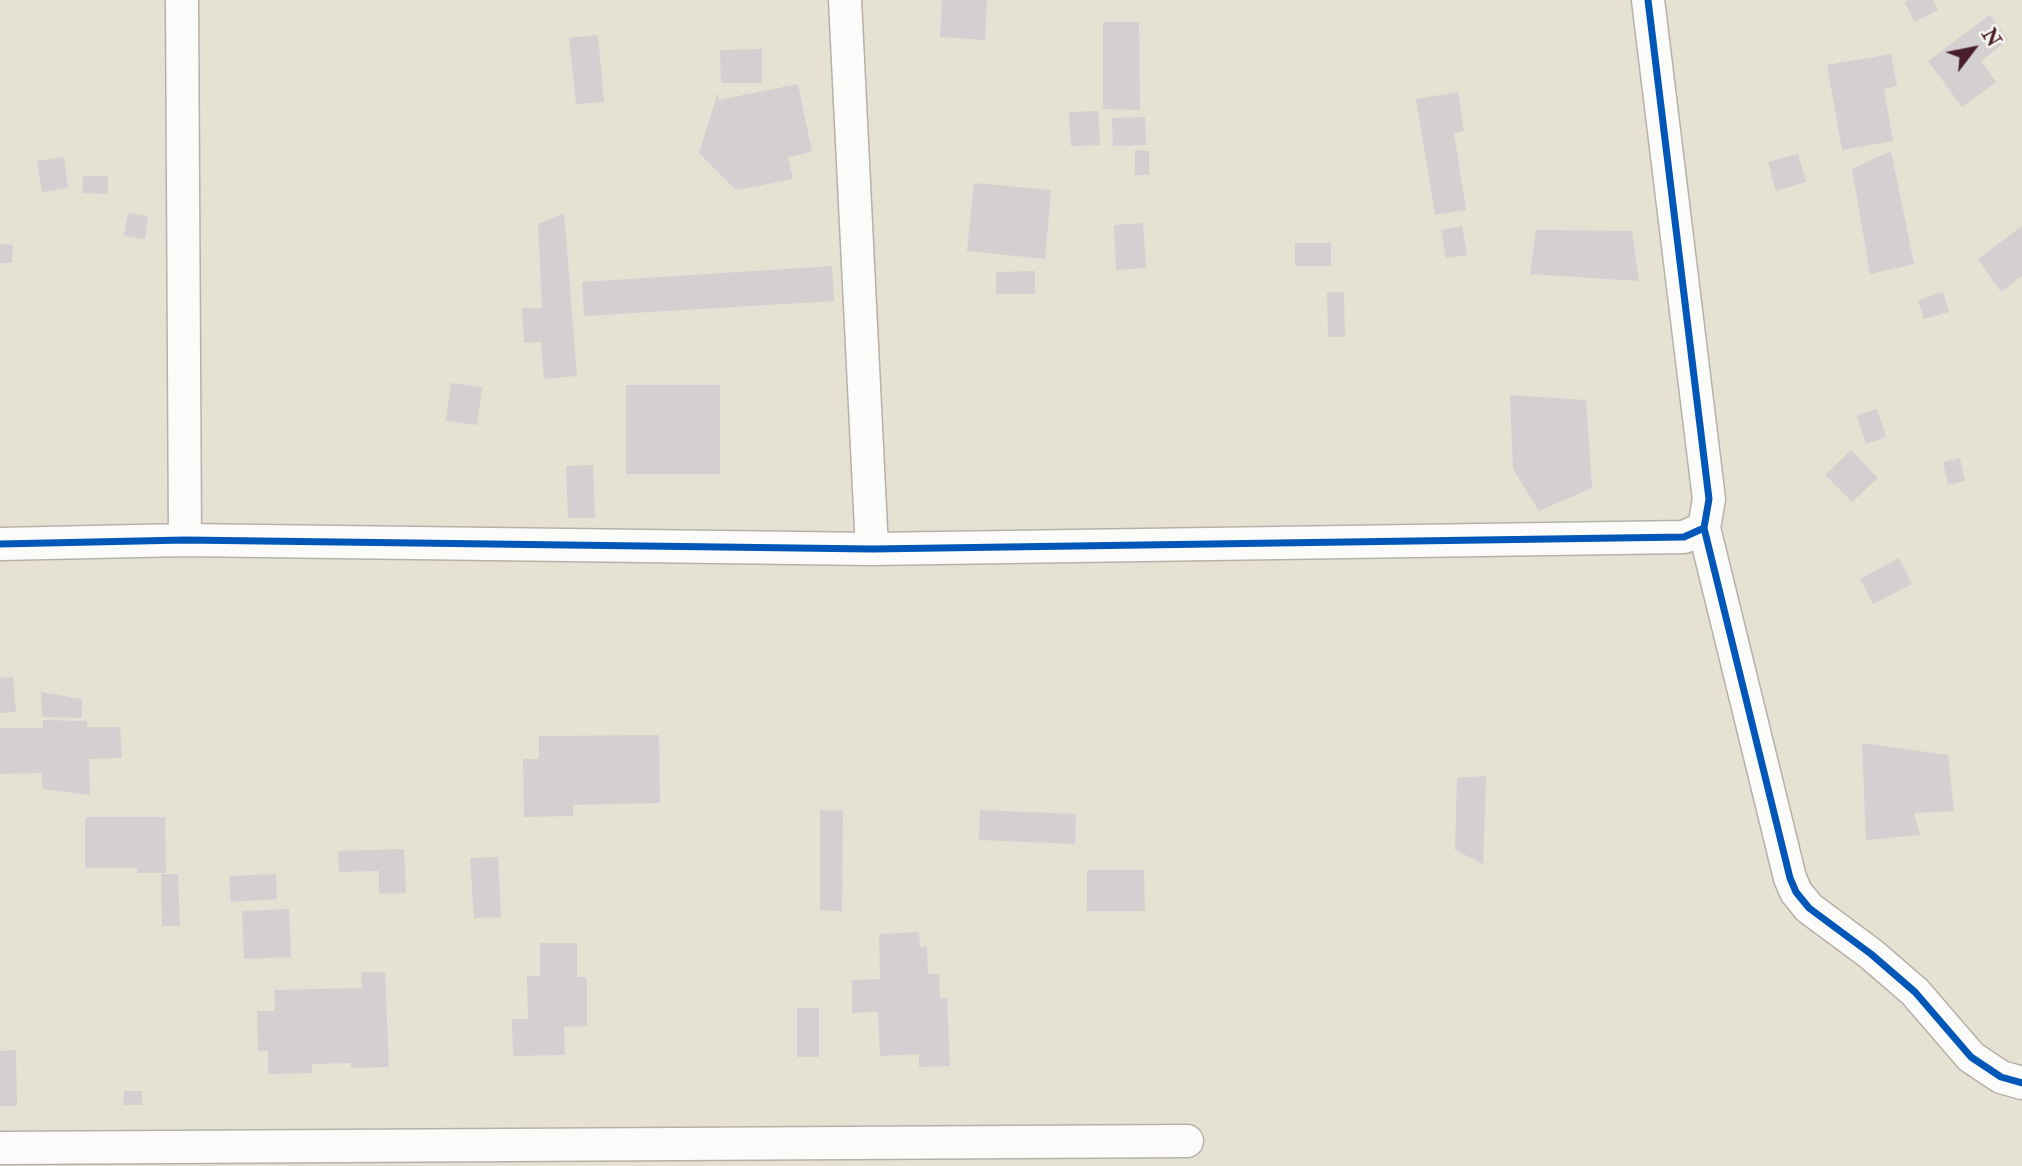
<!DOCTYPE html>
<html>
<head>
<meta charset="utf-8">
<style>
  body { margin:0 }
  #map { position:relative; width:2022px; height:1166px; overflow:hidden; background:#e5e2d4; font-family:"IM FELL Double Pica",serif }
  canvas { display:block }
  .north { position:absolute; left:1938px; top:14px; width:70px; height:70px; -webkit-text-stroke:5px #f6f6f2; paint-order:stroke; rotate:58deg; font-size:19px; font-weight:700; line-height:28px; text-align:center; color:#4a1f2b }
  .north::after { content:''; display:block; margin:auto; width:24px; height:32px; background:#4a1f2b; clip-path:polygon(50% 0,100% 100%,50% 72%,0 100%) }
</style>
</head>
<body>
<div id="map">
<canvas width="2022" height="1166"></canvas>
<div class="north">N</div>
</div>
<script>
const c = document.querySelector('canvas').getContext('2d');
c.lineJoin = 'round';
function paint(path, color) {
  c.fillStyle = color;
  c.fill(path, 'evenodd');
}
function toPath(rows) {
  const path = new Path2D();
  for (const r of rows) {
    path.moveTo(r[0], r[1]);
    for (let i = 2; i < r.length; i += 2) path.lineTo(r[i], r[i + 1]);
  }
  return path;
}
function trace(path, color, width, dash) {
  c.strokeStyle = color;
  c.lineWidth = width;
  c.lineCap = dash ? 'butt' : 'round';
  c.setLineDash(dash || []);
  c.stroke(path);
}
paint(toPath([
  [942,0,987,0,985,40,940,37],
  [1908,0,1933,0,1938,10,1915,22,1904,2],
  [1990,15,2008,40,1981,61,1996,82,1962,107,1928,61],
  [1103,22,1139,22,1140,110,1103,109],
  [598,35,604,102,576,104,569,38],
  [762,49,762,83,721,83,720,50],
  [1891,54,1897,86,1884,89,1893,141,1842,150,1827,65],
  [798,84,812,152,788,157,793,179,736,190,699,153,718,92,719,100],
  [1458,92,1464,131,1454,133,1466,210,1435,215,1416,99],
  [1098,111,1100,145,1071,146,1069,112],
  [1145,117,1146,145,1113,146,1112,118],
  [1135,150,1149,151,1149,175,1135,175],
  [1891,151,1914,264,1870,274,1852,169],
  [1798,154,1806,182,1776,191,1768,162],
  [64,157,68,188,42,192,37,161],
  [83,176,108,176,108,194,82,193],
  [974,183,1051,190,1045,259,967,251],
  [128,213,148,216,145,239,124,236],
  [564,213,577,376,544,379,541,342,524,343,522,308,542,308,538,224],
  [1143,223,1146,268,1116,270,1114,225],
  [1462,226,1467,255,1446,258,1441,230],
  [2022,226,2022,276,2001,292,1978,259],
  [1536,230,1632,231,1639,281,1530,274],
  [1295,243,1331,243,1331,266,1295,266],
  [0,244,13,245,12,263,0,263],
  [832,266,834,301,584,316,582,282],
  [1035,271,1035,294,996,294,996,272],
  [1327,292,1344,292,1345,337,1328,337],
  [1943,292,1949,312,1924,319,1918,300],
  [451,383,482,387,477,425,446,421],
  [626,385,720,385,720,474,626,474],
  [1510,395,1586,400,1592,488,1539,511,1513,469],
  [1877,409,1886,437,1866,444,1857,415],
  [1851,450,1878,478,1852,502,1825,475],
  [1960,458,1965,481,1948,485,1943,462],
  [593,465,595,518,568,518,566,466],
  [1899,558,1912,584,1873,604,1860,579],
  [13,677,16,712,0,713,0,678],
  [41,692,82,699,82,718,42,717],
  [43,720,87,721,87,727,120,727,122,758,89,759,90,795,42,789,42,773,0,774,0,728,43,728],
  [659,735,660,803,573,805,573,816,524,817,523,759,539,759,539,736],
  [1862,743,1948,755,1954,811,1914,813,1920,835,1866,840],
  [1486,776,1485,809,1483,864,1455,850,1457,778],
  [820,810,843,811,842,911,820,910],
  [980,810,1076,814,1075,844,979,840],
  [85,817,165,817,166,873,137,873,137,868,85,868],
  [404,849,406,893,379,894,379,871,339,872,338,851],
  [498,857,501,917,474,918,470,858],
  [1087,870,1144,870,1145,911,1087,911],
  [161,874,178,874,180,926,162,926],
  [276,874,277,899,231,902,229,876],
  [289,909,291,957,244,959,242,911],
  [919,932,920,947,927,946,928,974,939,974,940,998,947,998,950,1066,919,1067,919,1054,880,1056,878,1012,852,1013,852,980,880,979,879,934],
  [540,943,577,943,577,977,587,977,587,1026,564,1027,565,1055,513,1056,512,1019,528,1019,527,976,540,976],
  [361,972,385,972,389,1067,351,1068,351,1063,312,1064,312,1073,268,1074,268,1051,258,1051,257,1011,275,1011,274,990,362,988],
  [797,1008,819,1008,819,1057,797,1057],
  [16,1050,17,1106,0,1106,0,1051],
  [124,1091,142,1091,142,1105,123,1105]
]), '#d4cfd0');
const street = toPath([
  [182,0,185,540],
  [845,0,872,549],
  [1648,0,1709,499,1704,528,1790,878,1796,892,1809,908,1871,954,1915,992,1971,1057,2001,1077,2022,1083],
  [0,544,185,540,872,549,1684,537,1704,528],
  [0,1148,1187,1141]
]);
trace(street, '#b7b0a9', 35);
trace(street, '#fbfbf9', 32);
trace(toPath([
  [1648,0,1709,499,1704,528,1790,878,1796,892,1809,908,1871,954,1915,992,1971,1057,2001,1077,2022,1083],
  [0,544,185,540,872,549,1684,537,1704,528]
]), '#0057b8', 7);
</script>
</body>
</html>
